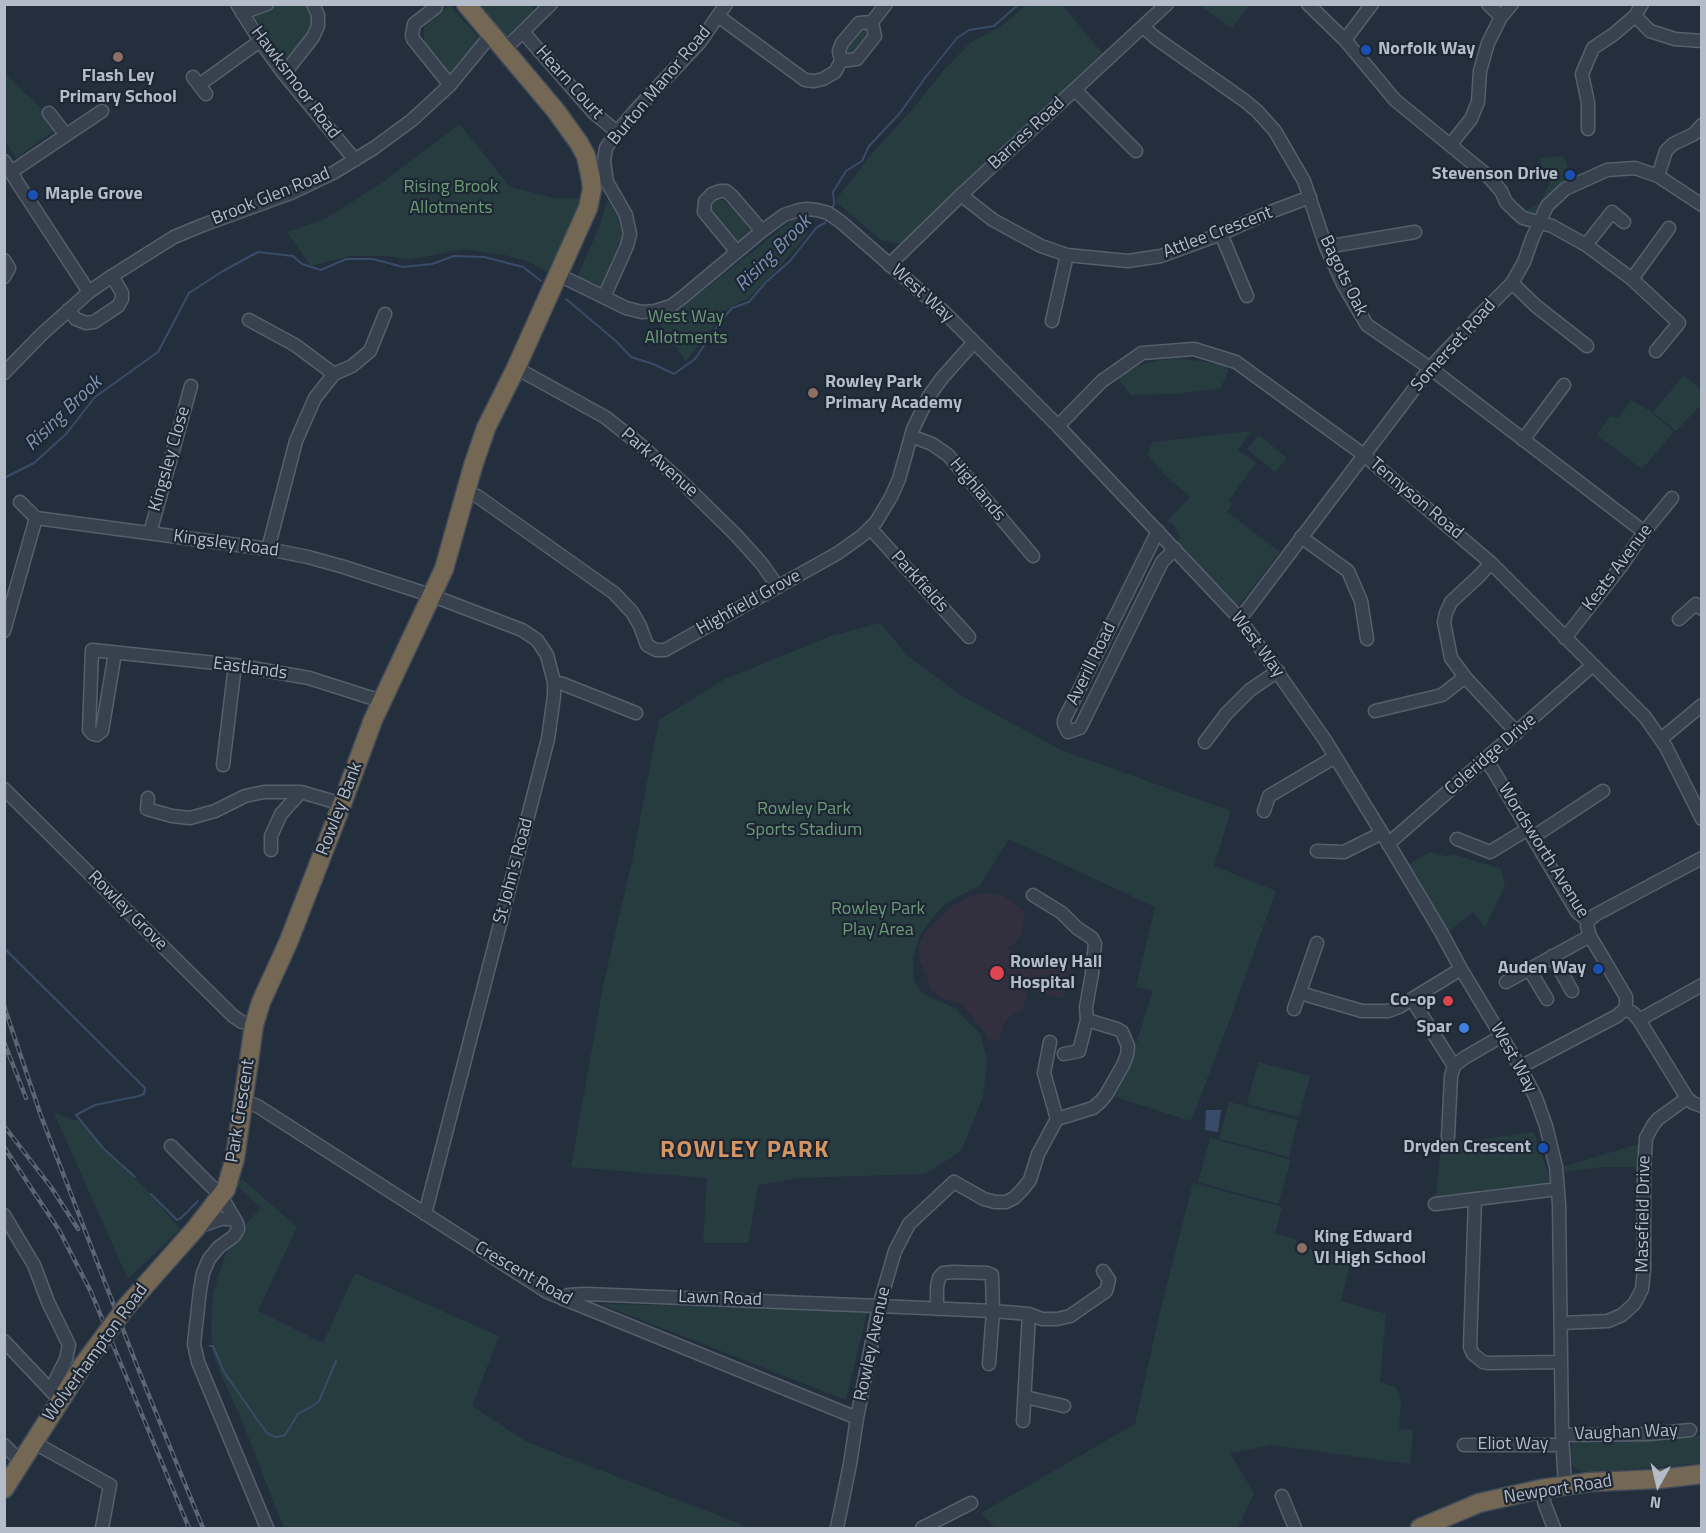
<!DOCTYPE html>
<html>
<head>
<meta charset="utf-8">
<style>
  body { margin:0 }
  #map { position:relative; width:1706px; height:1533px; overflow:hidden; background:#242f3e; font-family:"Titillium Web",sans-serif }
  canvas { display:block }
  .frame { position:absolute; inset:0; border:6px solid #b4bcc9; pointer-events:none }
  .north { position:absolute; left:1628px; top:1455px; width:60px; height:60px; -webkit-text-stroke:4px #1d2633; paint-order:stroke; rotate:188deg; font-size:16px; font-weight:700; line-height:24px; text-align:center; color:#b4bcc9 }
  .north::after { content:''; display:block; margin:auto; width:21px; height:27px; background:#b4bcc9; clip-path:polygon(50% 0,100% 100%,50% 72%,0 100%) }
</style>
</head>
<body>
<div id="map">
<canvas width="1706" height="1533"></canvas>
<div class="frame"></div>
<div class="north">N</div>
</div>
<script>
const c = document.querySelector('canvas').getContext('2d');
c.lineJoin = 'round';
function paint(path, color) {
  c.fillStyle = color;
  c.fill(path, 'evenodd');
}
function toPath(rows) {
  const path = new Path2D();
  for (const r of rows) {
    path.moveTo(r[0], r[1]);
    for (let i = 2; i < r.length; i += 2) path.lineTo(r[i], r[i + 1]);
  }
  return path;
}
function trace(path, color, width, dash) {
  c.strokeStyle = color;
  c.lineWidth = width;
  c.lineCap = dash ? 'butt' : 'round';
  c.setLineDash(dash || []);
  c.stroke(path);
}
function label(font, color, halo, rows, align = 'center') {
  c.font = font + ' "Titillium Web",sans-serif';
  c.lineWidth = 4.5;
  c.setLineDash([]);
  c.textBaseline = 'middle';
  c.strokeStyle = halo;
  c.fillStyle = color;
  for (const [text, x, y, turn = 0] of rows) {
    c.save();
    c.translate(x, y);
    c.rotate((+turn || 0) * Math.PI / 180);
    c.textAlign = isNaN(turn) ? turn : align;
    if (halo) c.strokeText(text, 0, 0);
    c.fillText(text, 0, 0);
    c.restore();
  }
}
paint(toPath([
  [983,893,999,895,1011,900,1025,913,1022,933,1016,942,1007,949,1031,958,1034,955,1072,965,1063,999,1028,989,1022,1012,1011,1015,1006,1020,999,1040,988,1041,984,1031,960,1003,939,997,932,991,920,961,919,946,924,934,952,906,968,897]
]), '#32303f');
paint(toPath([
  [1028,4,1062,5,1104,55,901,244,881,240,835,201,874,151,910,112,945,69,971,42,1000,27],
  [275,5,310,5,313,7,312,35,288,64,252,13],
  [449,5,480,39,451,74,424,46,424,27],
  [481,5,532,5,534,11,505,37],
  [1199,5,1250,4,1250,5,1232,28],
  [860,28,868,28,871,33,856,54,845,57,843,52,846,44],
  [4,72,24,92,61,126,16,158,5,140],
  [460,124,510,187,554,198,583,199,561,251,549,273,530,262,505,255,463,249,408,260,387,256,350,256,311,266,287,232,327,218,386,180],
  [1564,156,1570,175,1532,219,1520,213,1539,204,1553,177,1541,165,1541,158],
  [717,198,724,201,739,215,754,233,738,245,706,208,712,200],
  [607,200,623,221,622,243,618,257,600,291,576,280,600,225],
  [795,218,808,233,781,265,747,299,728,308,686,361,657,321,670,317],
  [1177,358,1226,365,1228,371,1221,388,1174,394,1131,395,1117,377,1138,366,1157,361],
  [1684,375,1701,390,1701,405,1676,431,1653,412],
  [1631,400,1650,411,1674,432,1642,469,1597,435,1610,416,1619,418],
  [1252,431,1238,450,1256,463,1229,500,1232,504,1227,512,1280,552,1236,609,1175,545,1180,536,1173,524,1167,521,1190,497,1164,474,1147,454,1153,442],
  [1259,435,1287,458,1275,472,1247,449],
  [880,623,907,655,962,696,1061,750,1231,811,1214,866,1276,891,1227,1027,1191,1121,1109,1095,1135,1047,1153,991,1136,987,1155,907,1009,839,980,885,945,904,933,917,919,937,913,960,914,981,923,994,955,1008,981,1035,987,1061,983,1097,961,1151,925,1174,798,1178,758,1185,748,1243,703,1243,707,1178,571,1167,603,986,632,861,659,720,723,680,831,636],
  [1429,852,1449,857,1452,854,1501,869,1505,886,1485,927,1473,912,1449,931,1408,865],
  [1258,1062,1310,1076,1299,1117,1247,1104],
  [1229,1102,1298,1120,1289,1157,1219,1139],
  [54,1113,81,1122,104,1149,151,1194,180,1229,128,1279],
  [1534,1132,1551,1183,1435,1204,1441,1145],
  [1210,1138,1291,1160,1278,1204,1198,1182],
  [1638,1144,1638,1167,1602,1167,1565,1172,1563,1167],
  [242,1179,297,1227,258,1311,323,1343,355,1273,499,1336,472,1406,527,1442,743,1525,741,1528,284,1528,240,1416,221,1375,212,1350,211,1326,213,1293,224,1259,235,1235,261,1208,235,1184],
  [1193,1183,1282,1207,1275,1234,1296,1239,1299,1246,1351,1260,1341,1301,1386,1314,1380,1382,1395,1387,1399,1393,1401,1399,1399,1429,1413,1430,1410,1464,1272,1445,1230,1453,1254,1493,1238,1528,995,1528,981,1513,1135,1424,1160,1312],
  [601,1304,868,1309,846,1400],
  [1701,1435,1701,1463,1673,1466,1582,1472,1570,1464,1569,1451,1574,1441,1587,1438,1677,1437]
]), '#263c3f');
paint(toPath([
  [1206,1110,1221,1110,1218,1132,1205,1130]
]), '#394c67');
trace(toPath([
  [831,210,834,204,833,192,846,171,862,161,869,146,900,113,925,78,957,38,969,30,994,26,1019,4],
  [566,299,617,342,631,357,653,364,674,374,695,359,720,322,732,308,749,302,765,283,790,261,817,227,825,223,827,218],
  [4,478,34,463,66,434,95,397,158,352,189,293,223,271,258,252,293,256,302,264,321,270,346,259,373,259,403,267,432,264,454,256,484,257,523,267,541,281],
  [4,948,145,1088,144,1094,139,1096,95,1105,76,1115,104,1149,135,1177],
  [151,1194,177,1220,181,1218,198,1201],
  [210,1346,213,1346,224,1372,261,1425,268,1434,276,1437,285,1435,298,1414,314,1405,319,1401,336,1361]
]), '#394c67', 2);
const minor = toPath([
  [237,4,260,41,284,74,355,160],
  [1308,4,1345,40,1395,100,1488,176,1501,191,1506,202,1515,211,1523,218,1552,226,1586,245,1632,279,1679,323,1656,351],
  [1488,4,1501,17],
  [436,7,414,24,412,35,413,39,450,85],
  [242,13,267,4],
  [718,16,805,80,814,81,823,79,835,72,841,61,839,51,842,43,859,23,872,22,886,4],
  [1635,16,1650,31,1675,39,1702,41],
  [1143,27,1157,39,1245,101,1257,111,1275,131,1304,181,1326,247,1344,286,1367,325,1430,368,1644,532],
  [523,32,594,113,617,132],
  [1345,40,1372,4],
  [504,50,551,4],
  [841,61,857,59,875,36,872,22],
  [284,74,313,37,318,26,318,15,313,4],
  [193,77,206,94],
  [199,85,260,41],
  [1075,90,1136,151],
  [49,113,66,135],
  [1588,129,1588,103,1582,74,1593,48,1614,34,1635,16,1642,4],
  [1451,144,1471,119,1478,102,1480,71,1488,43,1501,17,1512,4],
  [4,161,17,182,89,292],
  [11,172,102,111],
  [1658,176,1666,151,1673,144,1694,134,1702,125],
  [961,195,993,220,1041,246,1067,255,1128,261,1161,256,1221,234,1265,214,1310,197],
  [1221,234,1247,296],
  [1586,245,1612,212,1624,222],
  [1326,247,1415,232],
  [737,252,704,212,705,201,712,194,720,191,726,191,731,195,762,231],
  [4,260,9,268,4,277],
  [889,265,961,195,1167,4],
  [559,275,626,308,642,312,655,311,671,306,683,297,762,231,784,215,799,210,807,209,817,210,828,213,841,222,944,312,1058,426,1240,619,1325,740,1382,833,1441,932,1461,969,1520,1067,1536,1098,1546,1126,1556,1167,1559,1204,1562,1435,1565,1485],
  [1632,279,1669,228],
  [1512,283,1536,306,1587,346],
  [604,297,627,246,630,234,626,215,607,182,604,161,606,148,617,132,634,112,700,42,726,4],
  [68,310,76,319,86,323,94,322,118,306,122,299,122,293,112,276],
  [249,320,295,345,334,374],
  [1052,321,1067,255],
  [516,368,605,417,643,447,685,485,736,535,762,564,778,587],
  [4,373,42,334,89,292,112,276,174,237,203,225,291,193,333,173,374,148,412,120,450,85,491,35],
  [1058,426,1102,381,1142,353,1194,349,1236,362,1364,455,1491,563,1645,717,1666,747,1702,819],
  [911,436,932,444,948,455,1033,556],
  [1523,440,1564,385],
  [466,491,477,496,614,593,632,612,640,626,647,645,656,650,665,650,838,553,863,535,876,522,891,497,899,479,913,429,929,396,942,378,974,342],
  [20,502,36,518,268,549,308,557,344,567,433,596,522,630,537,640,547,655,554,682,554,696,548,739,425,1214],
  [870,528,969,637],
  [1158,531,1064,720,1064,724,1068,732,1080,728,1162,562,1175,549],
  [150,533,191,386],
  [1301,537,1348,571,1361,601,1367,639],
  [268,549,296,441,315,398,334,374,352,366,370,351,385,314],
  [1491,563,1479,576,1451,602,1446,613,1444,622,1451,658,1465,677,1517,733],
  [1240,619,1430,368,1483,312,1512,283,1524,262,1532,239,1547,206,1565,189,1607,170,1635,168,1658,176,1702,205],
  [1679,619,1696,604,1702,609],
  [4,631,36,518],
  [1565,638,1622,565,1644,532,1672,498],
  [115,653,102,731,97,735,93,734,89,730,92,650,235,665,309,678,381,701],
  [554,682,563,684,636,713],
  [1375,711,1442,695,1465,677],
  [1661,739,1702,705],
  [1205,742,1226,714,1250,690,1278,671],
  [1485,760,1493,770,1577,912,1588,921],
  [223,765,235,665],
  [4,789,233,1016,242,1022,254,1025],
  [148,798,147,809,172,816,190,818,215,811,245,796,264,792,301,792,342,804],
  [1264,811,1269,796,1335,757],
  [1533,837,1603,791],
  [1457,839,1490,852,1528,829],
  [1388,844,1593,665],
  [271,850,271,836,281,814,301,792],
  [1317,851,1344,852,1382,833],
  [1033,895,1062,913,1077,928,1092,938,1095,944,1092,974,1086,1007,1087,1020],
  [1588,921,1595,915,1702,858],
  [1552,956,1572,991],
  [1529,969,1547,999],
  [1506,982,1590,936],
  [1300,993,1362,1011,1388,1011,1399,1007,1461,969],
  [1416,1006,1454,1066],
  [1294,1009,1317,943],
  [1625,1009,1633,1013,1639,1020,1687,1098,1693,1103,1702,1106],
  [1639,1020,1702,985],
  [1050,1042,1044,1073,1057,1119],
  [1520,1067,1617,1016,1625,1009,1626,1004,1626,997,1590,936,1587,926,1588,921],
  [244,1100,259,1107,547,1292,857,1418],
  [1448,1137,1451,1076,1454,1066,1464,1058,1502,1036],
  [171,1146,221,1196,237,1223,238,1229,234,1236,219,1247,209,1259,203,1273,200,1290,194,1344,198,1362,267,1528],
  [1475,1199,1470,1347,1473,1354,1483,1362,1488,1363,1561,1362],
  [1435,1204,1558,1189],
  [4,1215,34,1265,48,1302,69,1345,66,1359,51,1389],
  [198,1227,221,1219,234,1219],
  [563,1299,568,1295,586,1294,879,1306,993,1311,1029,1314,1042,1319,1057,1319,1070,1316,1106,1291,1109,1280,1103,1271],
  [937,1309,937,1287,939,1278,943,1273,953,1272,987,1273,992,1275,993,1311,989,1364],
  [1561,1323,1608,1321,1622,1315,1634,1304,1638,1297,1642,1289,1644,1270,1644,1170,1646,1138,1653,1125,1658,1119,1687,1098],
  [4,1341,55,1395],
  [1025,1397,1064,1406],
  [1023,1421,1029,1314],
  [1562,1435,1649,1434,1690,1430],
  [33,1442,110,1485,102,1528],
  [4,1445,21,1462],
  [1464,1445,1562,1445],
  [1541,1489,1545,1505,1554,1528],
  [1282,1496,1295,1528],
  [837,1528,850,1464,857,1418,879,1306,895,1251,909,1224,954,1182,984,1199,995,1202,1006,1202,1014,1198,1022,1190,1030,1180,1038,1154,1057,1119,1093,1108,1101,1101,1106,1095,1123,1065,1127,1055,1128,1046,1122,1032,1117,1029,1087,1020,1079,1051,1064,1054],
  [922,1528,971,1503]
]);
const highway = toPath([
  [126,1307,196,1228,226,1189,235,1158,254,1025,261,1002,288,943,342,804,373,720,444,569,473,466,486,428,516,368,588,208,592,189,591,179,586,156,579,143,556,111,466,4],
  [4,1489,83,1365],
  [1420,1528,1479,1503,1541,1489,1590,1482,1660,1479,1702,1474]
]);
trace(minor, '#565f6c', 15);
trace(highway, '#434c59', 21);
trace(minor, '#38414e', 12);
trace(highway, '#746855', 18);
const rail = toPath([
  [4,1006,41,1116,139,1371,203,1528],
  [4,1042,26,1098],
  [4,1126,51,1187,78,1229],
  [4,1147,59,1230,91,1292,189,1528]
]);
trace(rail, '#5a6575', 4.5);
trace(rail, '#1d2633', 2, [7]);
const highwayBridge = toPath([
  [83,1365,126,1307]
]);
trace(highwayBridge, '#434c59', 21, []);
trace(highwayBridge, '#746855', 18);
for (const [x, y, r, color] of [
  [1366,50,6,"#1a4fb4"],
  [118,57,6,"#8d6e63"],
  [1570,175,6,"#1a4fb4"],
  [33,195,6,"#1a4fb4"],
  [813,393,6,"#8d6e63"],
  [1598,969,6,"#1a4fb4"],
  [997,973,8,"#e0444e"],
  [1448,1001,6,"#e0444e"],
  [1464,1028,6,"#3f7fe0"],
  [1543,1148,6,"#1a4fb4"],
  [1302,1248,6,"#8d6e63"]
]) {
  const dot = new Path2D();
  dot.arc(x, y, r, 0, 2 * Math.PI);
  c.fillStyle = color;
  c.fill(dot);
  trace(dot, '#1d2633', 2);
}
label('bold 18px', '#b4bcc9', '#1d2633', [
  ["Norfolk Way",1378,50],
  ["Flash Ley",118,77,"center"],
  ["Primary School",118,98,"center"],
  ["Stevenson Drive",1558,175,"right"],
  ["Maple Grove",45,195],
  ["Rowley Park",825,383],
  ["Primary Academy",825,404],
  ["Rowley Hall",1010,963],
  ["Hospital",1010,984],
  ["Auden Way",1586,969,"right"],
  ["Co-op",1436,1001,"right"],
  ["Spar",1452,1028,"right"],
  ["Dryden Crescent",1531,1148,"right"],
  ["King Edward",1314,1238],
  ["VI High School",1314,1259]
], 'left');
label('18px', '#b4bcc9', '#1d2633', [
  ["Hawksmoor Road",295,83,53],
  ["Hearn Court",569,83,48],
  ["Burton Manor Road",660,86,-50],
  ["Barnes Road",1027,134,-43],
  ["Brook Glen Road",271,197,-22],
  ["Attlee Crescent",1218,233,-21],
  ["Bagots Oak",1343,276,64],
  ["West Way",922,294,42],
  ["Somerset Road",1454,346,-48],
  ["Kingsley Close",170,459,-74],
  ["Park Avenue",659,463,41],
  ["Highlands",977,490,50],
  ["Tennyson Road",1416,499,40],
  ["Kingsley Road",226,544,8],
  ["Keats Avenue",1618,568,-53],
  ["Parkfields",919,582,48],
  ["Highfield Grove",749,603,-29],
  ["West Way",1257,645,53],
  ["Averill Road",1092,664,-64],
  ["Eastlands",250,669,8],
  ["Coleridge Drive",1491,755,-41],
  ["Rowley Bank",340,809,-69],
  ["Wordsworth Avenue",1543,851,58],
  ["St John's Road",514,871,-75],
  ["Rowley Grove",127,911,45],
  ["West Way",1513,1058,61],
  ["Park Crescent",241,1111,-81],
  ["Masefield Drive",1644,1214,-89],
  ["Crescent Road",523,1274,30],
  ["Lawn Road",720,1299,2],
  ["Rowley Avenue",873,1344,-78],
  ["Wolverhampton Road",96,1353,-54],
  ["Vaughan Way",1626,1433,-2],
  ["Eliot Way",1513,1445],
  ["Newport Road",1558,1490,-9]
]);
label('18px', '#6b9a76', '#1d2633', [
  ["Rising Brook",451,188],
  ["Allotments",451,209],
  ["West Way",686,318],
  ["Allotments",686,339],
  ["Rowley Park",804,810],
  ["Sports Stadium",804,831],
  ["Rowley Park",878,910],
  ["Play Area",878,931]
]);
label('italic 20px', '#7c92b1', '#1d2633', [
  ["Rising Brook",774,254,-45],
  ["Rising Brook",64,414,-44]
]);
c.letterSpacing = '1.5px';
label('bold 24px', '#d59563', '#1d2633', [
  ["ROWLEY PARK",745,1151]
]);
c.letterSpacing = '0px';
</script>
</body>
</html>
